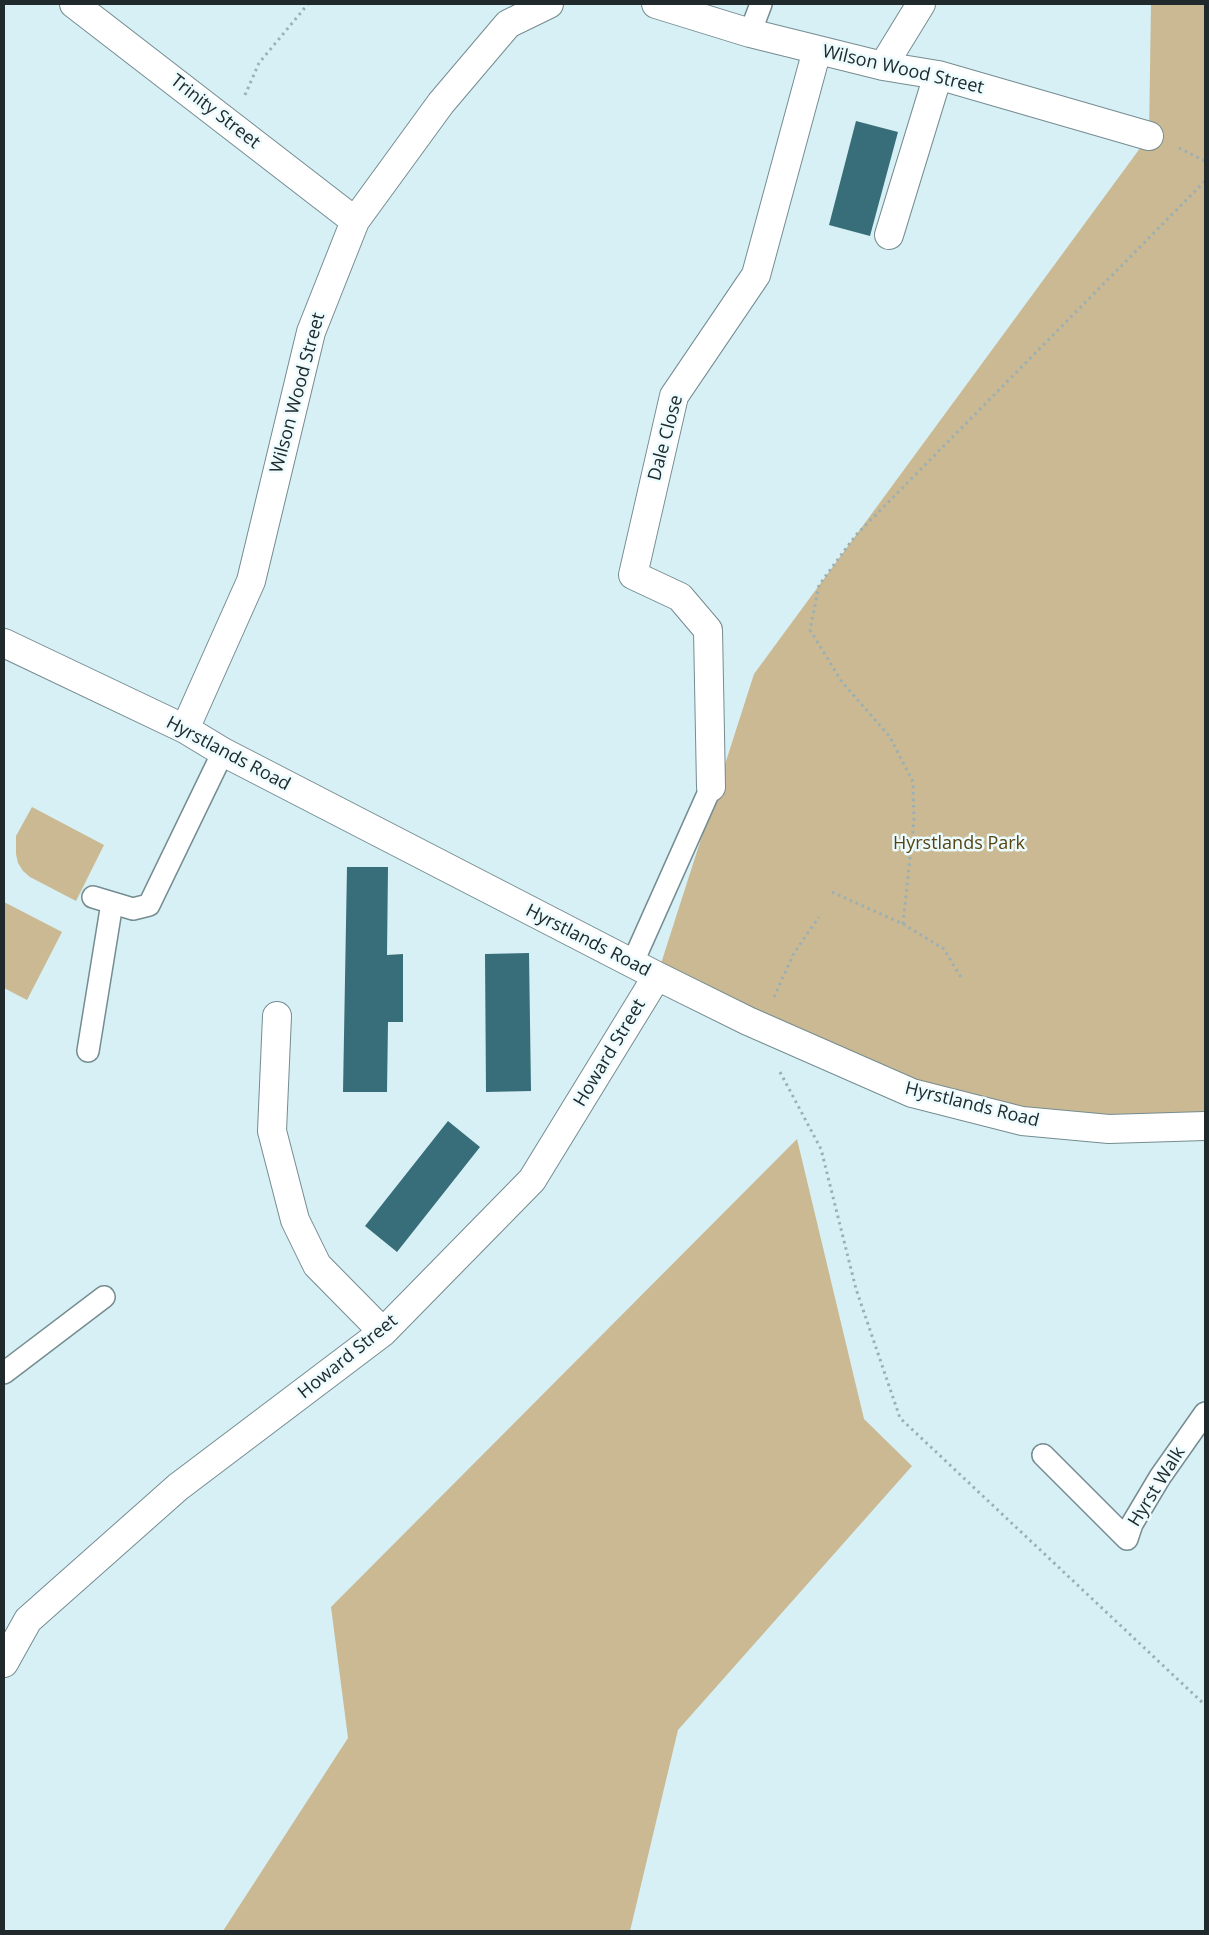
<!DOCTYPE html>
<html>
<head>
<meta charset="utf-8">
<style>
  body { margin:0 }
  #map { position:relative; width:1209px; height:1935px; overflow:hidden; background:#d7f0f5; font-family:"Open Sans",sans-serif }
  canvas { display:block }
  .frame { position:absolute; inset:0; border:5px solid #20292b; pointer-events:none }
</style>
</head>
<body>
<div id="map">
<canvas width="1209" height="1935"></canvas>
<div class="frame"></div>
</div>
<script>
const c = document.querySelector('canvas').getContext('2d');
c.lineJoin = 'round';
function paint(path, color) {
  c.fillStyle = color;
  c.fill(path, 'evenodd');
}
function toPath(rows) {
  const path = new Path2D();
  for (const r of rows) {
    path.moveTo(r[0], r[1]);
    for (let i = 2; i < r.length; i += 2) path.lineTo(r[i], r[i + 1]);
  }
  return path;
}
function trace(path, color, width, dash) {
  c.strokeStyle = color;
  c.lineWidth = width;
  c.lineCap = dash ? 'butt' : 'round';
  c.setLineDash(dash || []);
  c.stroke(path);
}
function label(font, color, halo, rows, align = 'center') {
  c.font = font + ' "Open Sans",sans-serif';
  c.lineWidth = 5;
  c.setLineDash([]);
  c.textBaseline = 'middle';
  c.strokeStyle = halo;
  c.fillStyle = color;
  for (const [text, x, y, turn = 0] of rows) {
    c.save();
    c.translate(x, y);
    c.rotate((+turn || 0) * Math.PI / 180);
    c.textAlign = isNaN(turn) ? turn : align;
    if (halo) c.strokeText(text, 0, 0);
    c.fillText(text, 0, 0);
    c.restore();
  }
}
paint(toPath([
  [1151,4,1205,4,1205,1126,1109,1129,912,1093,657,976,754,674,1149,136],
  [32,807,104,845,76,901,30,877,23,871,18,863,16,854,16,836],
  [4,902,62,932,27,1000,4,988],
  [797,1139,864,1419,912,1466,678,1730,630,1931,223,1931,348,1738,331,1607]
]), '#cab992');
paint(toPath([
  [856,121,898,132,870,236,829,225],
  [347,867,388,867,387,955,403,954,403,1022,388,1022,387,1092,343,1092],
  [529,953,531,1091,486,1092,485,954],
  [448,1121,480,1147,397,1252,365,1226]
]), '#386e79');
const service = toPath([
  [750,33,761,4],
  [93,897,133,909,149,905,223,752],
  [632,964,711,787],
  [88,1051,112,903],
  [4,1373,104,1297],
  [1043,1455,1127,1539,1132,1524,1160,1477,1205,1413]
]);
const minor = toPath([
  [74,4,355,221],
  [656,4,750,33,883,66,938,75,1149,136],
  [883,66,921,4],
  [889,235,938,75],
  [4,643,185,729,223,752,657,976,748,1021,912,1093,1022,1121,1109,1129,1205,1126],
  [185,729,251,581,311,332,355,221,441,103,508,24,549,4],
  [711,787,708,630,680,597,633,575,674,396,756,275,817,50],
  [277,1016,272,1131,295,1220,317,1265,383,1332],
  [4,1663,28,1620,178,1487,383,1332,532,1180,657,976]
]);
trace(service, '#758c91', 24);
trace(minor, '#758c91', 30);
trace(toPath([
  [245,95,259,63,308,4],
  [1179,148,1205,161],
  [832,892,903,924,944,949,962,979],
  [903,924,914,820,913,782,890,737,842,682,810,630,819,585,856,535,1205,181],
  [774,997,794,953,819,917],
  [780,1072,821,1149,856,1289,900,1418,1205,1705]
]), '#9cb0b4', 3, [2.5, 4]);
trace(service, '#fff', 21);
trace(minor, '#fff', 28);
label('18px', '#20292b', '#ecfbfe', [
  ["Wilson Wood Street",903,70,13],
  ["Trinity Street",215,112,38],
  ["Wilson Wood Street",298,393,-75],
  ["Dale Close",666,438,-75],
  ["Hyrstlands Road",228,754,28],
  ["Hyrstlands Road",588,941,27],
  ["Howard Street",610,1053,-59],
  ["Hyrstlands Road",972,1105,14],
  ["Howard Street",348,1357,-39],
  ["Hyrst Walk",1157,1487,-58]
]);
label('18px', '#584411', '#ecfbfe', [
  ["Hyrstlands Park",959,844]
]);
</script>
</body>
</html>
